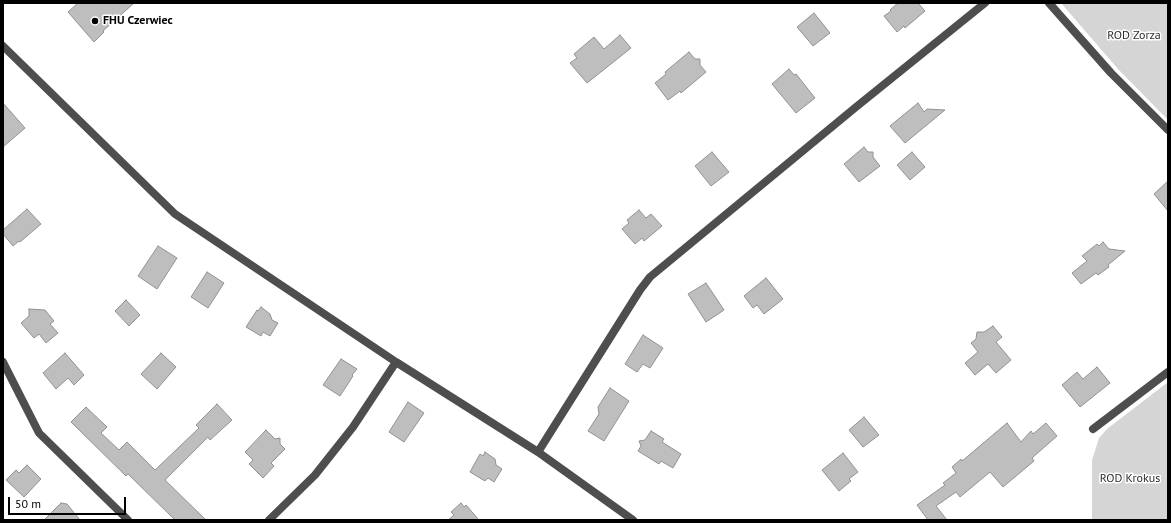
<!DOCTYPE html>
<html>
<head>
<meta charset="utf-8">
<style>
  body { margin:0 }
  #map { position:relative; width:1171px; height:523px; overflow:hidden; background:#fff; font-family:"PT Sans",sans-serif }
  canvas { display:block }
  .frame { position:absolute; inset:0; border:4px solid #000; pointer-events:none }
  .scale { position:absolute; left:8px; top:497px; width:118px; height:18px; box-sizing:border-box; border:2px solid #000; border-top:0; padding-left:5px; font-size:12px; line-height:14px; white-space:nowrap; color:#000; -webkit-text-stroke:3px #fff; paint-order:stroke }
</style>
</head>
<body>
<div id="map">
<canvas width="1171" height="523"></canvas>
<div class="frame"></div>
<div class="scale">50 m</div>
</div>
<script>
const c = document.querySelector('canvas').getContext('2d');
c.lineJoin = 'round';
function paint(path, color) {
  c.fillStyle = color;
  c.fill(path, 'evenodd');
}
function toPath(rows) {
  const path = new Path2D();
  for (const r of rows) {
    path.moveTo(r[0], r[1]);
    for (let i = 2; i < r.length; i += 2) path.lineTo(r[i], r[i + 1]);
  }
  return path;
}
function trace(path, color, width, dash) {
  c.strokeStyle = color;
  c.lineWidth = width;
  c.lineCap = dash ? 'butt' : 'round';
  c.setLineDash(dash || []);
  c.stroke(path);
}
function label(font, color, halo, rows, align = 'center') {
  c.font = font + ' "PT Sans",sans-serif';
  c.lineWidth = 3;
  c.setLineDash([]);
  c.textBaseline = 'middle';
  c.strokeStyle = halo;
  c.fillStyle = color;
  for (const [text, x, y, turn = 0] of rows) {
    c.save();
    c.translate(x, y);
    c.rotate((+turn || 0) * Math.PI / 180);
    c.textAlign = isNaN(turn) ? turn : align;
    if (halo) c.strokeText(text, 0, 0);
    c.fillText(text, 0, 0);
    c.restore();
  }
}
paint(toPath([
  [1061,3,1168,3,1168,120,1118,69],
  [1168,382,1168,520,1092,520,1092,460,1099,438,1107,429]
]), '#d5d5d5');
const building = toPath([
  [78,3,134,3,103,31,104,32,94,42,68,12,78,3],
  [898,3,918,3,925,11,905,28,904,26,897,32,884,16,891,11,890,10,898,3],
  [814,13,830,33,813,46,797,27,814,13],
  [620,35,631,48,587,83,570,63,577,58,574,54,594,37,604,49,620,35],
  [689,52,695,59,700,59,700,65,706,72,681,93,680,91,668,100,655,83,666,74,665,72,689,52],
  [789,69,794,75,796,74,815,98,796,113,772,84,789,69],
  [3,103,25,128,3,147,3,103],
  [918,103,924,112,927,109,945,110,905,143,890,126,918,103],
  [864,147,868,152,873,152,873,157,880,166,859,182,844,164,864,147],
  [712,152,729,172,711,186,695,166,712,152],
  [912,152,925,167,910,180,897,165,912,152],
  [1168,181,1168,211,1154,194,1168,181],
  [27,209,41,224,20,242,19,241,13,246,3,234,3,230,27,209],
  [639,210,646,218,651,214,662,226,644,241,642,238,635,244,622,229,629,223,627,220,639,210],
  [1103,242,1109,249,1125,251,1108,265,1109,267,1098,275,1096,273,1081,284,1072,273,1087,261,1082,256,1097,244,1099,246,1103,242],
  [158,246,177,258,157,289,138,276,158,246],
  [207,272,224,283,208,308,191,297,207,272],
  [766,278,783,299,764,314,757,305,753,308,744,296,766,278],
  [706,283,724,310,706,322,688,294,706,283],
  [126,300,140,315,129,326,115,311,126,300],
  [261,307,270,314,272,320,278,323,270,336,263,332,261,336,246,327,257,310,258,311,261,307],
  [29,309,45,310,54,321,50,324,58,333,46,343,39,334,34,338,21,323,29,316,29,309],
  [993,326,1002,337,996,342,1011,360,996,373,988,364,975,375,965,363,978,352,971,343,976,339,977,332,984,332,993,326],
  [643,335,663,348,650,368,643,364,637,372,625,364,643,335],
  [65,353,84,375,74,385,68,378,56,389,43,373,65,353],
  [161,353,176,367,157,389,141,374,161,353],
  [341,359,357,369,352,375,353,376,340,396,323,385,341,359],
  [1097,367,1110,383,1080,407,1062,385,1077,372,1083,379,1097,367],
  [610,388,629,401,604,441,588,431,599,414,598,407,610,388],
  [408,402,424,413,404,442,389,432,408,402],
  [217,404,232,420,210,440,208,437,165,480,206,520,175,520,128,474,126,476,71,422,86,407,107,427,101,433,119,450,127,442,155,470,199,428,196,425,217,404],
  [864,417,879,435,863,447,849,430,864,417],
  [1007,423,1021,442,1031,431,1033,434,1046,423,1057,436,1032,458,1034,461,1003,487,990,472,960,497,956,492,936,506,947,520,928,520,917,505,945,485,943,483,956,473,952,467,961,459,962,461,1007,423],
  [266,430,275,439,280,438,280,444,285,449,271,463,274,466,263,478,249,464,253,460,245,452,266,430],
  [651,431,664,439,662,442,681,454,673,468,661,461,659,464,638,451,641,446,639,441,645,440,651,431],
  [485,452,495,459,496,465,502,469,494,482,488,478,485,481,470,472,480,454,483,456,485,452],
  [843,453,858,472,849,479,851,481,839,491,822,470,843,453],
  [27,465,41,479,24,497,6,480,16,470,19,473,27,465],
  [61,503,67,504,80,520,44,520,61,503],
  [461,503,464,507,466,505,479,520,448,520,454,515,451,512,461,503]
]);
paint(building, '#bebebe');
trace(building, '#929292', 1);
trace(toPath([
  [1049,3,1111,73,1168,130],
  [3,46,175,214,396,362,538,452,633,520],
  [3,362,39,433,128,520],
  [1093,429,1168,372],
  [538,452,640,290,650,277,856,107,985,3],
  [269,520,315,475,353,427,396,362]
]), '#4e4e4e', 8);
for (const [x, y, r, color] of [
  [95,21,4,"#000"]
]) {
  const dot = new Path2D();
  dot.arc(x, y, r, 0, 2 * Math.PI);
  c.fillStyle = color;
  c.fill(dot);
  trace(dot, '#fff', 1.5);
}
label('bold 12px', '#000', '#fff', [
  ["FHU Czerwiec",103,21]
], 'left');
label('12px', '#2c2c2c', '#fff', [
  ["ROD Zorza",1134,36],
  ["ROD Krokus",1130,479]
]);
</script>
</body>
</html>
